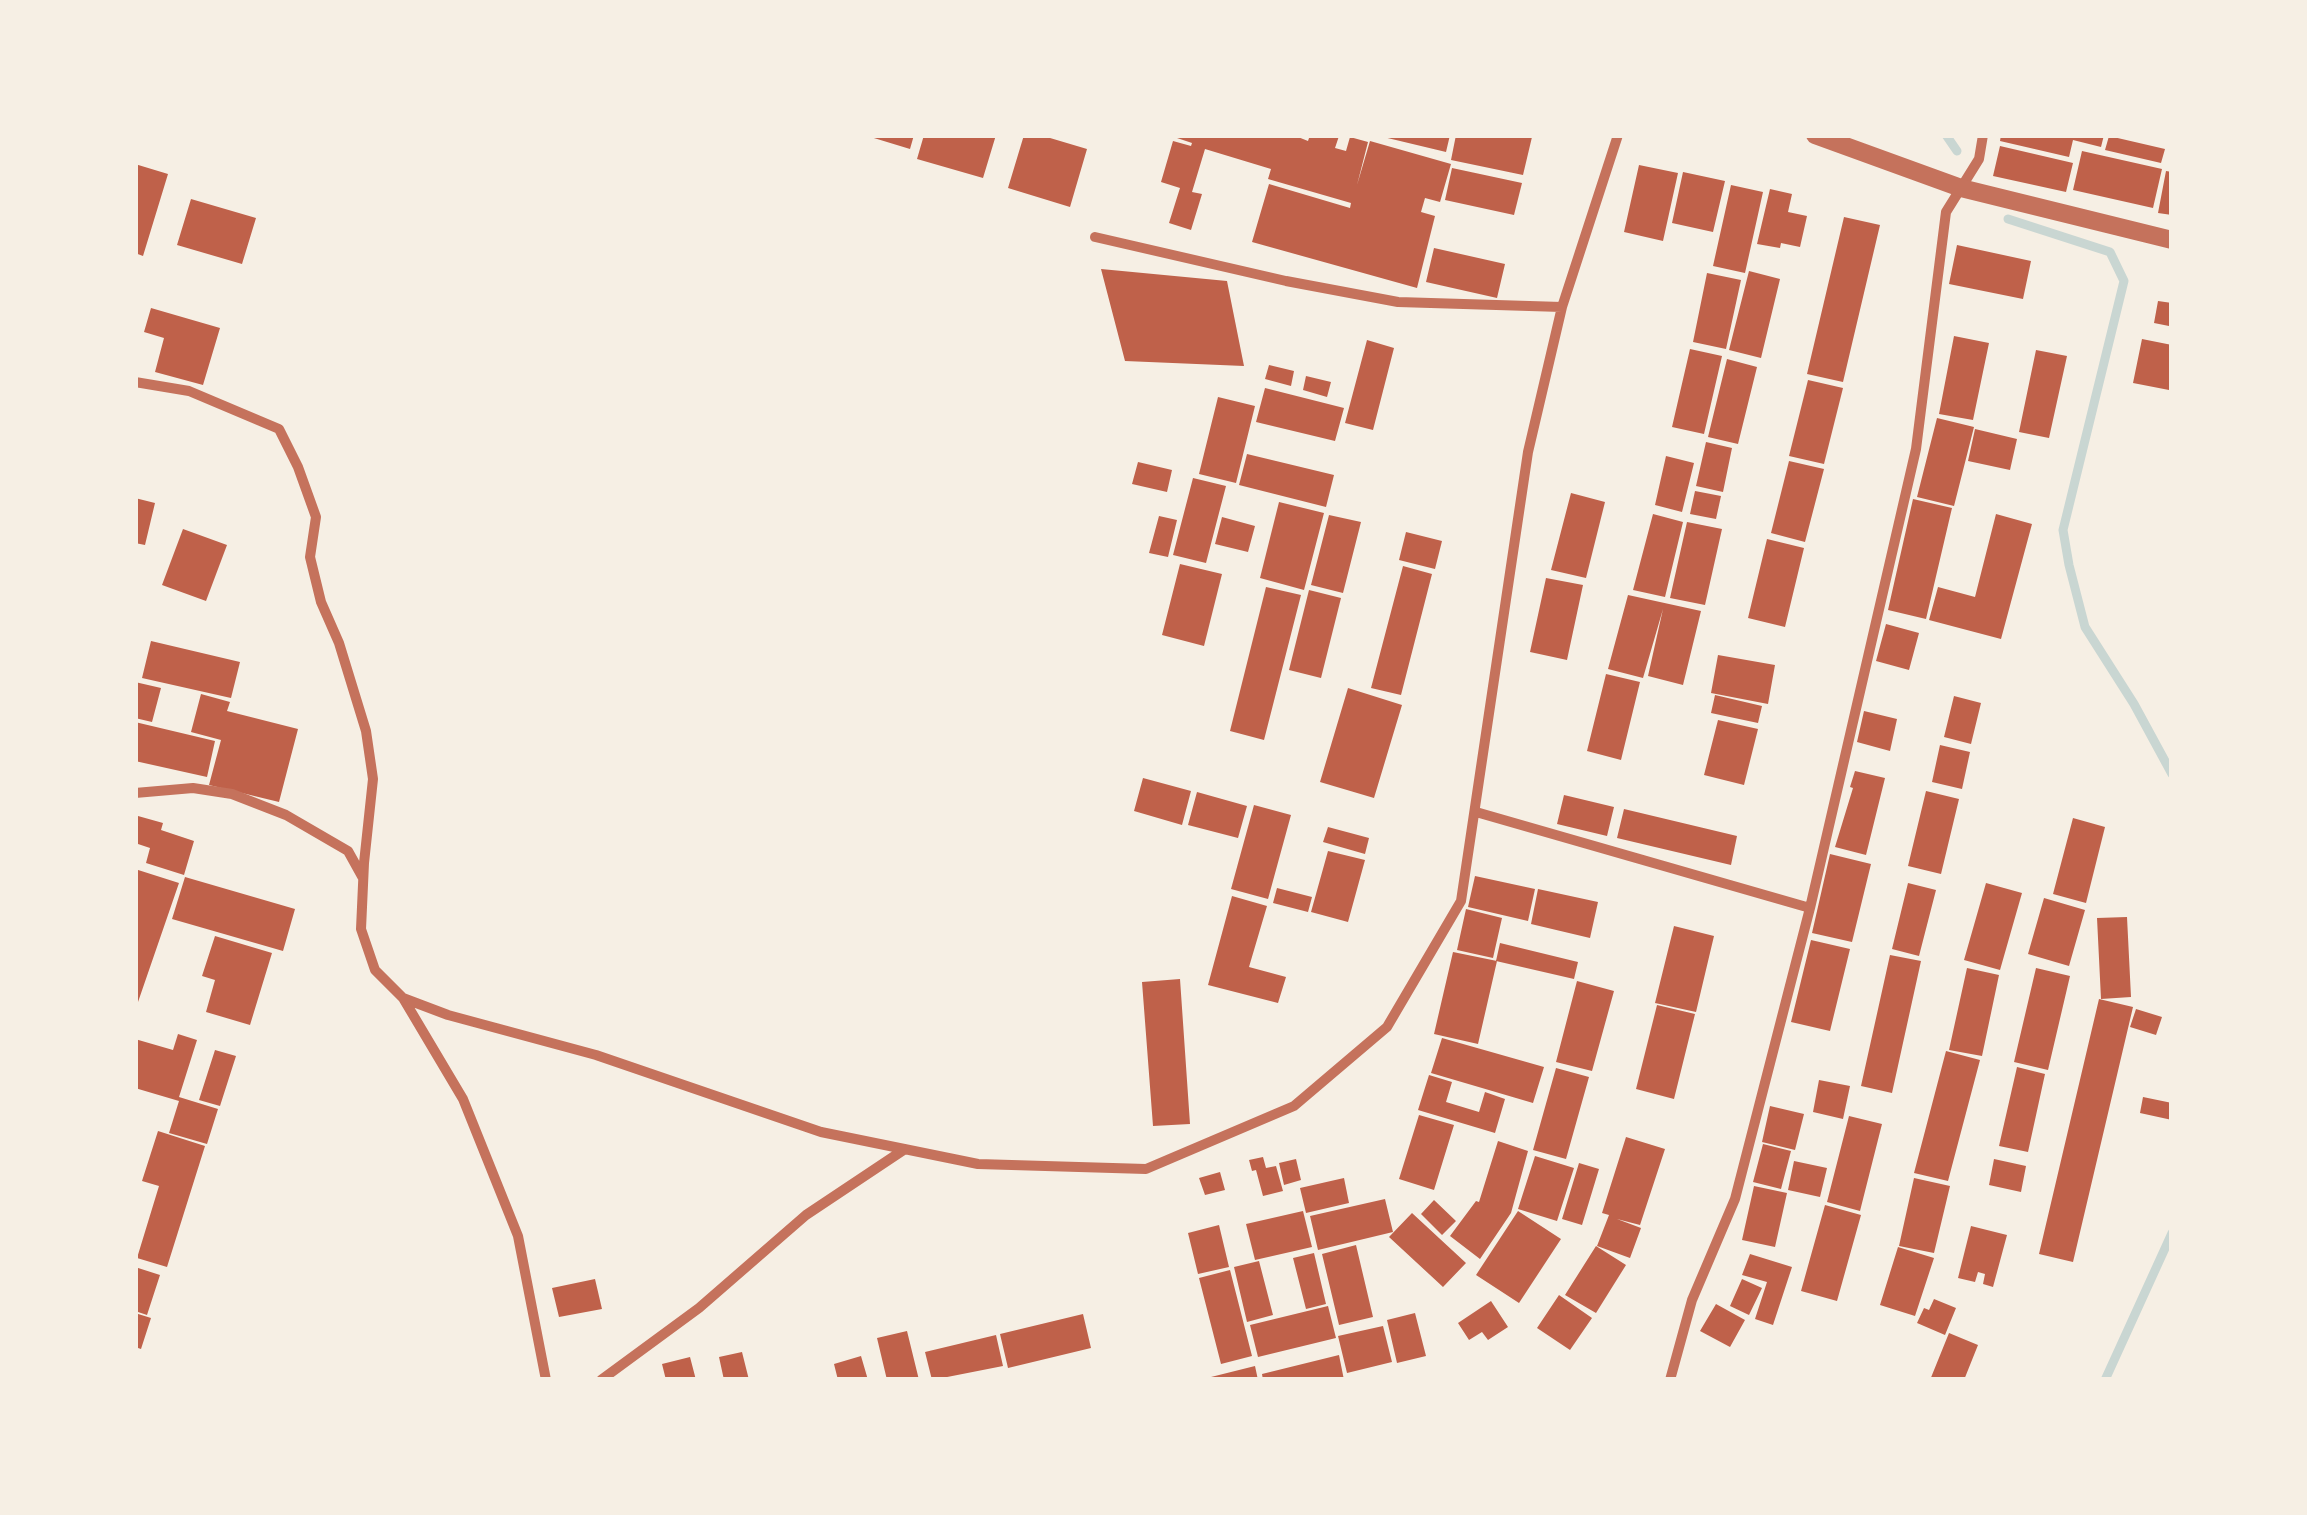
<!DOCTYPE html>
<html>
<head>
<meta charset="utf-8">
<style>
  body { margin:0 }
  #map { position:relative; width:2307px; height:1515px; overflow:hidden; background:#f6efe4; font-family:Jost,sans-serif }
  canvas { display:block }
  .frame { position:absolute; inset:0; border:138px solid #f6efe4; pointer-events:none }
</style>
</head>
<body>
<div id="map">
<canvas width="2307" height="1515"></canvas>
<div class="frame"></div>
</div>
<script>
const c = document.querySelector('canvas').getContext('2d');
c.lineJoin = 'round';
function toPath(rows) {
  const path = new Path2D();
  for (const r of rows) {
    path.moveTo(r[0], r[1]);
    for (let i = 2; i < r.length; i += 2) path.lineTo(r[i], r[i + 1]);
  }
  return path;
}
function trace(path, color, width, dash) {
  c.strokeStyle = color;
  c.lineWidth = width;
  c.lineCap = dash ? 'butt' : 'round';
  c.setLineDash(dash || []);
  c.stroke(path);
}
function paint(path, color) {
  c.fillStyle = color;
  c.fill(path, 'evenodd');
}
trace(toPath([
  [1946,135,1957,151],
  [2008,219,2110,252,2124,281,2063,530,2069,565,2085,627,2134,704,2172,774],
  [2105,1380,2172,1233]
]), '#c9d6d2', 9);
paint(toPath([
  [864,135,914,135,910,149],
  [924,135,996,135,983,178,917,159],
  [1024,135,1040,135,1087,149,1070,207,1008,188],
  [1168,135,1293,135,1308,141,1310,135,1334,135,1339,136,1335,148,1346,151,1350,137,1368,142,1357,185,1370,141,1451,164,1440,202,1425,198,1421,212,1435,216,1417,288,1252,242,1269,184,1350,208,1351,203,1268,179,1271,169,1205,149,1192,192,1202,194,1191,230,1169,223,1180,188,1161,182,1173,141,1191,146,1192,143],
  [1375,135,1450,135,1446,152],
  [1456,135,1532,137,1523,175,1451,160],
  [2001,135,2061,138,2062,135,2104,135,2101,147,2073,140,2069,157,2000,141],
  [2109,136,2165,149,2161,163,2105,150],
  [2000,146,2073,163,2066,192,1993,176],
  [2082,151,2162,169,2153,208,2073,190],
  [135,164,168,174,143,256,135,253],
  [1639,165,1678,173,1663,241,1624,232],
  [1452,168,1522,183,1514,215,1445,200],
  [2166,171,2172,172,2172,215,2158,213],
  [1683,172,1725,181,1713,232,1672,223],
  [1731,185,1763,192,1745,273,1713,266],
  [1770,189,1792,194,1788,212,1807,216,1800,247,1781,243,1780,248,1757,244],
  [191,199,256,218,242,264,177,245],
  [1844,217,1880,225,1843,382,1807,374],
  [1957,245,2031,261,2023,299,1949,284],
  [1434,248,1505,264,1497,298,1426,282],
  [1101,269,1227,281,1244,366,1125,361],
  [1749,271,1780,279,1761,358,1729,350],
  [1707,273,1741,280,1726,349,1693,342],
  [2158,301,2172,303,2169,326,2154,323],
  [151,308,220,328,203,385,155,372,164,338,144,332],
  [1954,336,1989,343,1973,420,1939,414],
  [2142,339,2172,345,2169,390,2133,383],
  [1367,340,1394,348,1373,430,1345,423],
  [1690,349,1722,356,1704,434,1672,427],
  [2036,350,2067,356,2049,438,2019,432],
  [1727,359,1757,367,1738,444,1708,437],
  [1269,365,1294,371,1291,386,1265,379],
  [1306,376,1331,382,1327,397,1303,390],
  [1808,380,1843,388,1824,464,1789,456],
  [1265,388,1344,408,1335,441,1256,422],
  [1218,397,1255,406,1236,483,1199,474],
  [1937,418,1974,427,1954,506,1917,497],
  [1975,429,2017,439,2010,470,1968,461],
  [1706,442,1732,448,1723,492,1696,486],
  [1247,454,1334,475,1326,507,1239,485],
  [1666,456,1694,463,1682,512,1655,505],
  [1789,461,1824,469,1805,542,1771,533],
  [1138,462,1172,470,1167,492,1132,484],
  [1193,478,1226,486,1206,563,1173,555],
  [1695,491,1721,496,1716,519,1690,514],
  [1571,493,1605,502,1586,578,1551,570],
  [135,498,155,503,145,545,135,543],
  [1913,499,1952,508,1926,619,1888,610],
  [1279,502,1324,513,1304,590,1260,578],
  [1653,514,1683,522,1665,597,1633,590],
  [1996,514,2032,524,2001,639,1929,620,1938,587,1975,597],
  [1329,515,1361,522,1343,593,1311,585],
  [1159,516,1177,520,1168,557,1149,553],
  [1222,517,1255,526,1248,552,1215,544],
  [1687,522,1722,529,1705,605,1670,598],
  [183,529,227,545,206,601,162,585],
  [1406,532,1442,541,1435,569,1399,560],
  [1767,539,1804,548,1785,627,1748,618],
  [1180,564,1222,574,1204,646,1162,635],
  [1403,566,1432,574,1401,695,1371,688],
  [1546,578,1583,585,1567,660,1530,652],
  [1266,587,1301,595,1264,740,1230,731],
  [1309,590,1341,598,1321,678,1289,670],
  [1628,595,1701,611,1683,685,1648,676,1663,609,1643,678,1608,669],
  [1886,624,1919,633,1909,670,1876,661],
  [151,641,240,662,231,698,142,678],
  [1718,655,1775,665,1768,704,1711,693],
  [1606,674,1640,682,1621,760,1587,751],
  [135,682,161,688,152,722,135,718],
  [1348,688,1402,705,1374,798,1320,782],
  [201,694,230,702,227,711,298,729,279,802,209,785,221,740,191,732],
  [1715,695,1762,706,1758,723,1711,713],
  [1954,696,1981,703,1971,744,1944,737],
  [1864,711,1897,719,1890,751,1857,742],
  [1718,720,1758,729,1744,785,1704,775],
  [135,722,215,741,207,777,135,761],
  [1940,745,1970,752,1962,789,1932,782],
  [1855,771,1885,778,1866,855,1835,847,1853,788,1850,787],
  [1143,778,1191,791,1182,825,1134,811],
  [1926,791,1959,799,1941,874,1908,866],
  [1197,792,1247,806,1238,838,1188,825],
  [1564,795,1614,807,1607,836,1557,824],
  [1254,805,1291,815,1268,899,1231,889],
  [1624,809,1737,836,1731,865,1617,838],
  [138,816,163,823,161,830,194,841,184,875,146,863,150,848,135,843],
  [2073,818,2105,827,2086,903,2053,894],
  [1328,827,1369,838,1365,854,1323,842],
  [1328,851,1365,860,1348,922,1311,912],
  [1830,854,1871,864,1852,942,1812,933],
  [135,869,179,883,138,1002,135,1001],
  [1475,876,1535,889,1528,921,1468,907],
  [185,877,295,909,283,951,172,919],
  [1908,883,1936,890,1919,956,1892,949],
  [1986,883,2022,893,2000,970,1964,960],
  [1277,888,1312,897,1308,912,1273,903],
  [1538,889,1598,902,1590,938,1531,924],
  [1232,896,1267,906,1249,967,1286,977,1278,1003,1208,985],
  [2044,898,2085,910,2069,966,2028,954],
  [1466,909,1502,918,1493,958,1457,950],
  [2127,917,2131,997,2101,999,2097,918],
  [1674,926,1714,936,1696,1012,1655,1003],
  [215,936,272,953,250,1025,206,1012,215,980,202,976],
  [1811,940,1850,949,1830,1031,1791,1022],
  [1500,943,1578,962,1574,979,1496,961],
  [1453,952,1497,961,1478,1044,1434,1034],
  [1890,955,1921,961,1892,1093,1861,1086],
  [1967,968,1999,975,1982,1056,1949,1050],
  [2036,968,2070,976,2048,1070,2014,1062],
  [1180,979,1190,1124,1153,1126,1142,982],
  [1577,981,1614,991,1592,1071,1556,1062],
  [2099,999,2133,1007,2073,1262,2039,1254],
  [1657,1005,1695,1014,1674,1099,1636,1089],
  [2136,1009,2162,1017,2156,1035,2130,1027],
  [178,1034,197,1040,179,1097,218,1109,207,1144,169,1133,179,1101,135,1088,135,1039,173,1050],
  [1442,1038,1544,1067,1533,1103,1431,1073],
  [215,1050,236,1056,220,1106,199,1100],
  [1946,1051,1980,1060,1948,1181,1914,1173],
  [2017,1067,2045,1074,2028,1152,1999,1146],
  [1556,1068,1589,1077,1566,1159,1533,1150],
  [1429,1075,1452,1082,1446,1102,1479,1112,1485,1092,1505,1099,1495,1133,1418,1110],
  [1819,1080,1850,1086,1843,1119,1813,1112],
  [2143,1097,2172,1103,2172,1120,2140,1113],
  [1770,1106,1804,1114,1795,1150,1762,1142],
  [1419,1115,1454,1125,1434,1190,1399,1179],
  [1849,1116,1882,1124,1860,1211,1827,1202],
  [158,1131,205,1146,167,1267,137,1258,159,1186,142,1181],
  [1626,1137,1665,1149,1640,1225,1617,1219,1641,1228,1630,1258,1597,1246,1609,1215,1602,1213],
  [1498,1141,1528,1151,1511,1213,1480,1259,1450,1236,1476,1201,1479,1202],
  [1763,1144,1791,1151,1781,1189,1753,1182],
  [1535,1156,1574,1168,1557,1221,1518,1209],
  [1263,1157,1266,1168,1276,1166,1283,1191,1263,1196,1256,1170,1252,1171,1249,1160],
  [1296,1159,1301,1180,1284,1185,1279,1163],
  [1994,1159,2026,1166,2021,1192,1989,1185],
  [1794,1161,1827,1168,1820,1197,1788,1190],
  [1579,1163,1599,1169,1582,1225,1562,1219],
  [1220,1172,1225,1190,1205,1195,1199,1178],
  [1344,1178,1349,1203,1306,1213,1300,1188],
  [1914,1178,1950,1186,1934,1253,1899,1246],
  [1754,1186,1787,1193,1775,1247,1742,1240],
  [1385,1199,1393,1232,1318,1250,1310,1216],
  [1434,1200,1456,1221,1442,1235,1421,1214],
  [1825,1205,1861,1215,1837,1301,1801,1291],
  [1303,1211,1312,1247,1255,1260,1246,1224],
  [1518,1211,1561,1239,1519,1303,1476,1275],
  [1412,1213,1466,1263,1443,1287,1389,1237],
  [1219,1225,1229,1267,1198,1274,1188,1233],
  [1971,1226,2007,1235,1993,1287,1983,1284,1985,1274,1978,1272,1975,1282,1958,1278],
  [1356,1245,1373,1317,1339,1325,1322,1254],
  [1596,1246,1626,1265,1596,1313,1565,1295],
  [1898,1247,1934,1258,1915,1316,1880,1305],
  [1314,1253,1326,1304,1306,1309,1293,1258],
  [1750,1254,1792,1267,1773,1325,1755,1319,1767,1282,1742,1275],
  [1259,1261,1273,1315,1247,1322,1234,1267],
  [135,1267,160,1275,147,1315,135,1311],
  [1230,1270,1252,1356,1221,1364,1199,1278],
  [595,1279,602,1309,559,1317,552,1288],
  [1742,1279,1762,1288,1749,1315,1730,1306],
  [1559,1295,1592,1318,1570,1350,1537,1328],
  [1934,1299,1956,1308,1945,1335,1917,1323,1924,1308,1929,1310],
  [1491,1301,1508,1327,1488,1340,1482,1332,1469,1340,1458,1323],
  [1716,1304,1745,1320,1730,1347,1700,1331],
  [1328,1306,1336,1338,1258,1357,1250,1325],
  [135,1313,151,1318,141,1349,135,1347],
  [1415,1313,1426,1356,1397,1363,1387,1320],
  [1083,1314,1091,1348,1008,1368,1000,1334],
  [1383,1326,1392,1362,1347,1373,1338,1336],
  [907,1331,919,1380,887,1380,877,1338],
  [1949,1333,1978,1345,1964,1380,1930,1380],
  [996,1335,1003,1366,932,1380,925,1352],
  [742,1352,749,1380,724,1380,719,1357],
  [1339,1355,1344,1380,1263,1380,1262,1374],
  [861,1356,868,1380,838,1380,834,1364],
  [690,1357,696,1380,666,1380,662,1364],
  [1255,1366,1258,1380,1203,1380,1203,1379]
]), '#bf614a');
trace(toPath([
  [1095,237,1286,281,1398,302,1562,307],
  [135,382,189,391,279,429,298,467,316,517,310,557,321,602,339,643,366,731,373,779,364,863,361,929,375,970,403,998,448,1015,596,1055,821,1132,978,1164,1146,1169,1294,1106,1387,1027,1461,901,1528,452,1562,307,1618,135],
  [135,793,193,788,232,794,286,815,348,851,363,878],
  [1476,812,1810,908],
  [403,998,463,1099,518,1236,546,1380],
  [601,1380,699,1308,806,1215,905,1149],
  [1670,1380,1692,1300,1735,1199,1810,908,1916,449,1946,212,1979,159,1983,135]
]), '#c5725c', 10);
trace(toPath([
  [1815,135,1961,188,2172,240]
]), '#c5725c', 18);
</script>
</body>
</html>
